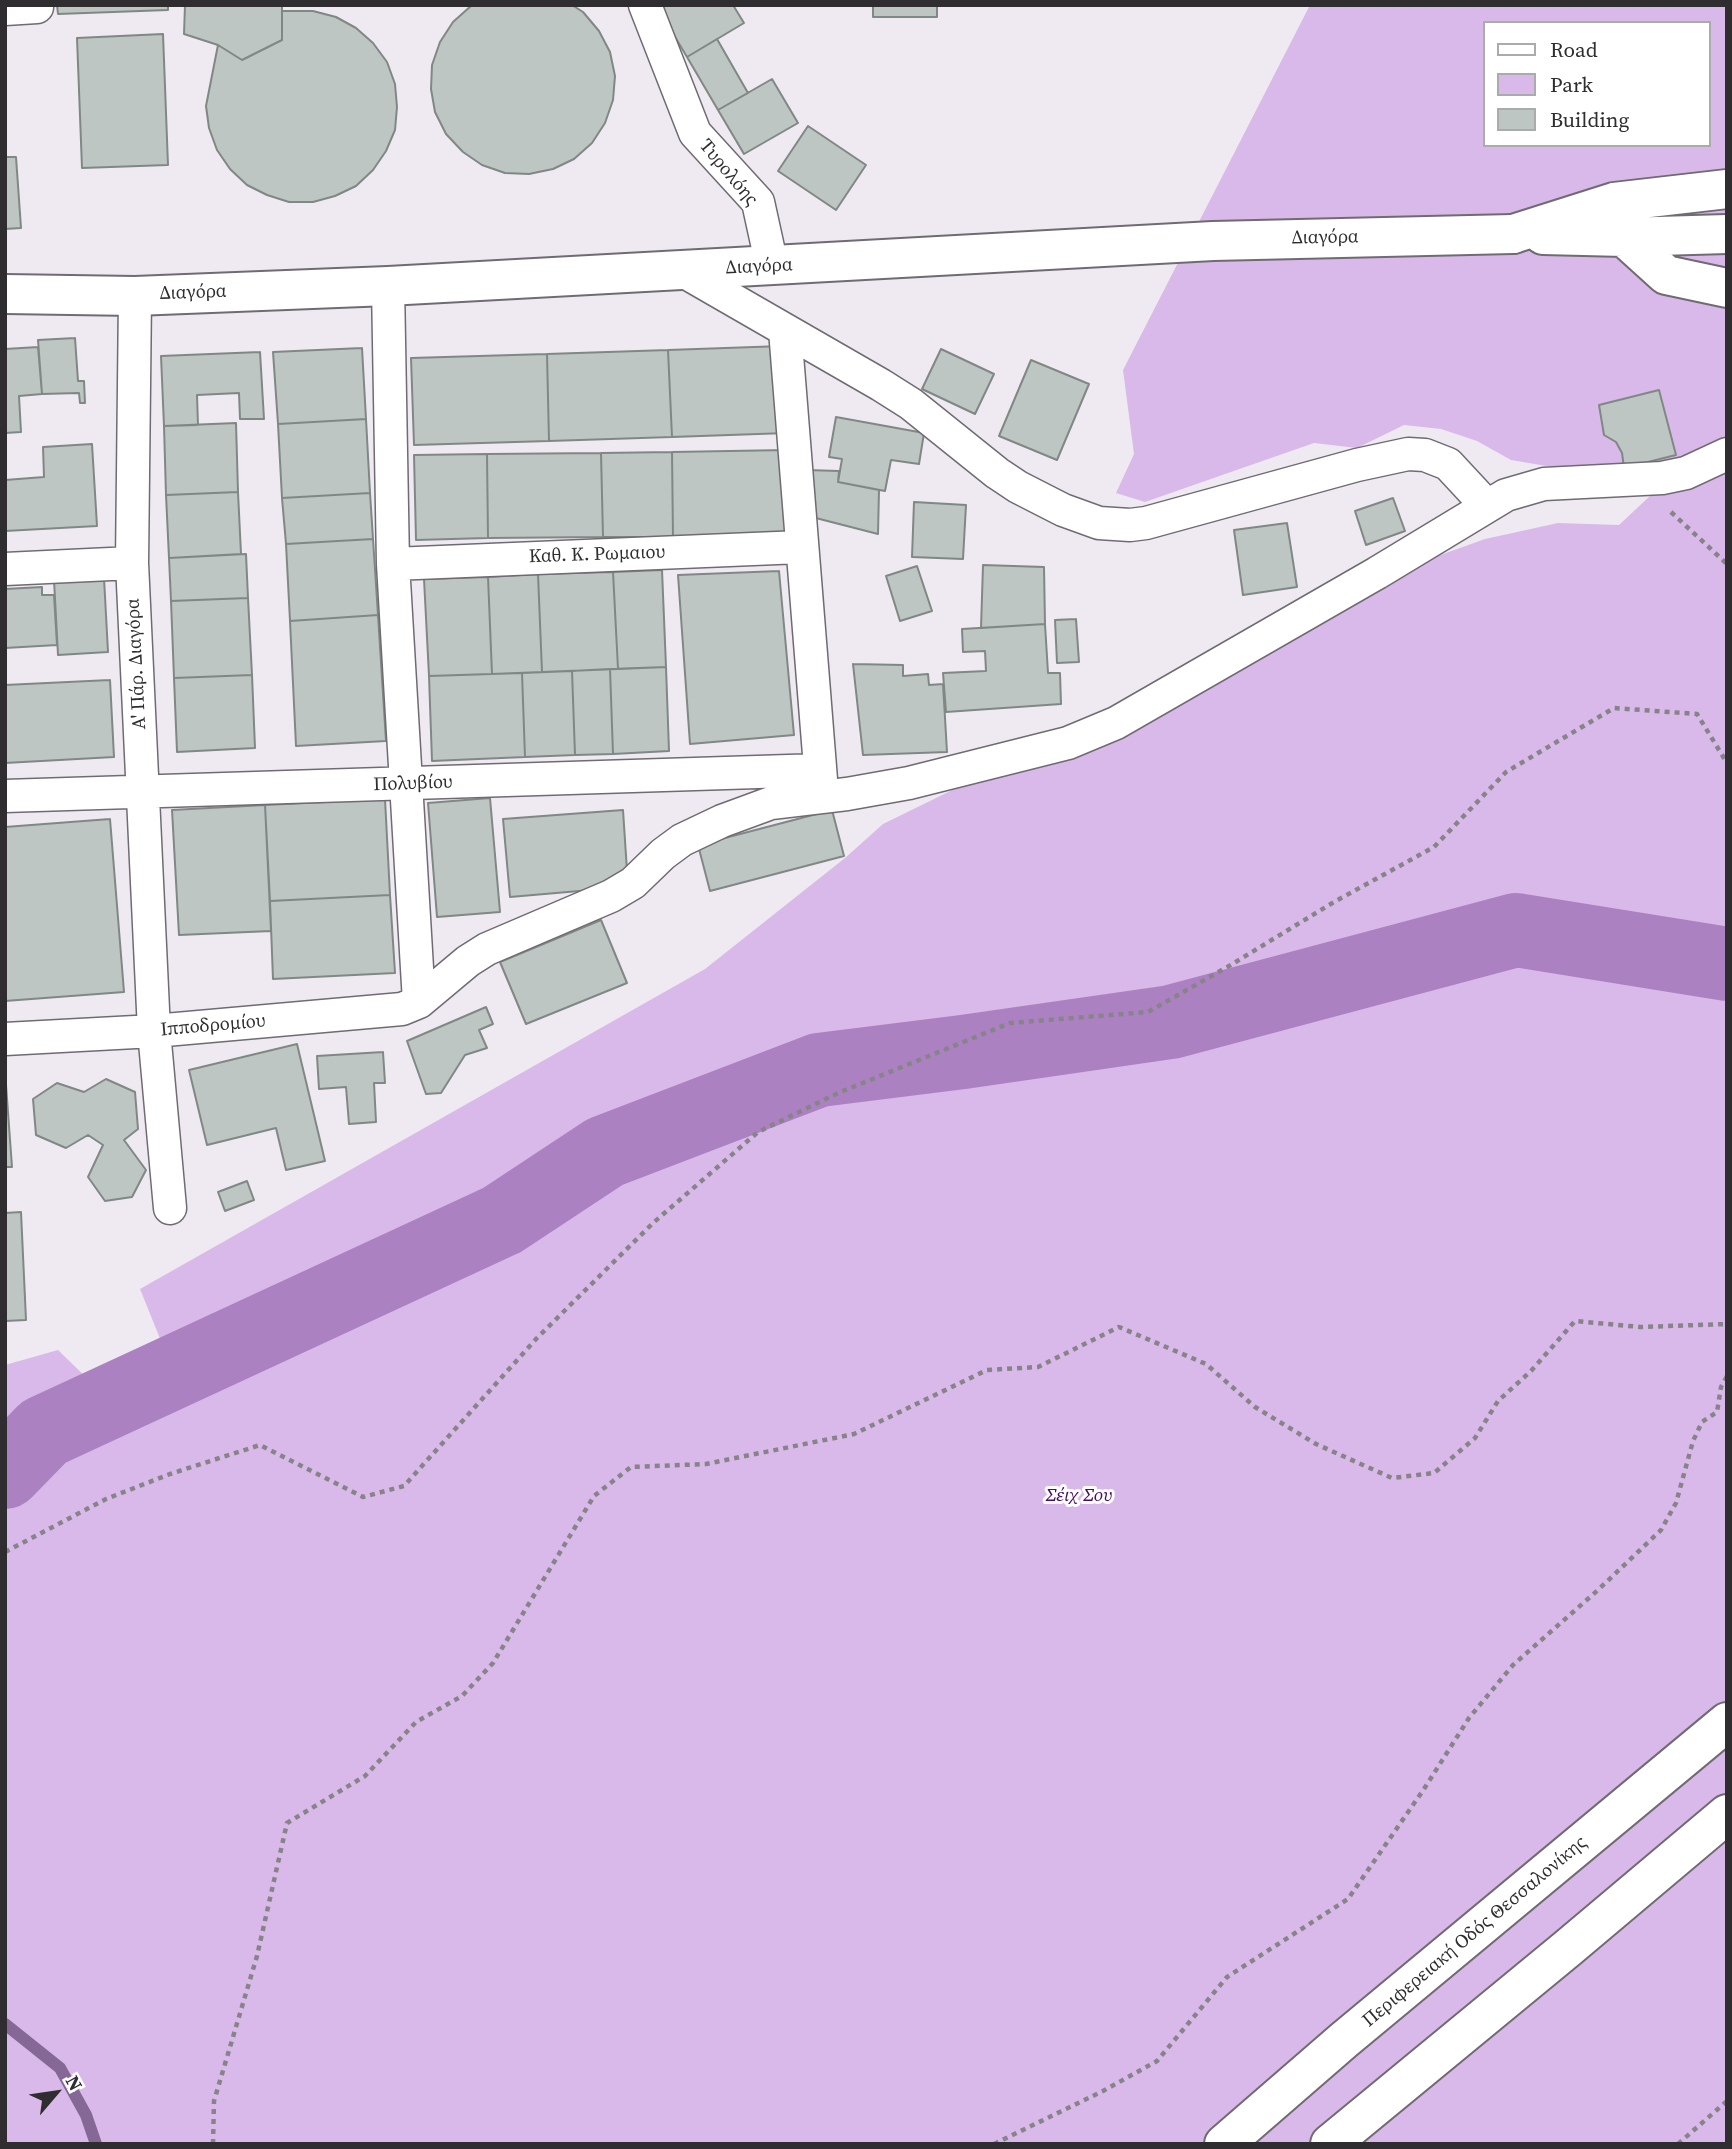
<!DOCTYPE html>
<html>
<head>
<meta charset="utf-8">
<style>
  body { margin:0 }
  #map { position:relative; width:1732px; height:2149px; overflow:hidden; background:#efeaf1; font-family:"Source Serif 4",serif }
  canvas { display:block }
  .frame { position:absolute; inset:0; border:7px solid #2f2d30; pointer-events:none }
  .legend { position:absolute; left:1483px; top:21px; width:228px; height:126px; box-sizing:border-box; background:#fff; border:2px solid #acabac; margin:0; padding:9px 12px; list-style:none; font-size:21px; color:#2f2d30 }
  .legend li { display:flex; align-items:center; gap:14px; height:35px }
  .legend b { width:35px; border:2px solid #acabac }
  .north { position:absolute; left:21px; top:2058px; width:70px; height:70px; -webkit-text-stroke:5px #fff; paint-order:stroke; rotate:61deg; font-size:19px; font-weight:700; line-height:28px; text-align:center; color:#2f2d30 }
  .north::after { content:''; display:block; margin:auto; width:24px; height:32px; background:#2f2d30; clip-path:polygon(50% 0,100% 100%,50% 72%,0 100%) }
</style>
</head>
<body>
<div id="map">
<canvas width="1732" height="2149"></canvas>
<div class="frame"></div>
<ul class="legend">
<li><b style="height:9px;background:#fff"></b>Road</li>
<li><b style="height:19px;background:#d9b9e9"></b>Park</li>
<li><b style="height:19px;background:#bdc6c2"></b>Building</li>
</ul>
<div class="north">N</div>
</div>
<script>
const c = document.querySelector('canvas').getContext('2d');
c.lineJoin = 'round';
function paint(path, color) {
  c.fillStyle = color;
  c.fill(path, 'evenodd');
}
function toPath(rows) {
  const path = new Path2D();
  for (const r of rows) {
    path.moveTo(r[0], r[1]);
    for (let i = 2; i < r.length; i += 2) path.lineTo(r[i], r[i + 1]);
  }
  return path;
}
function trace(path, color, width, dash) {
  c.strokeStyle = color;
  c.lineWidth = width;
  c.lineCap = dash ? 'butt' : 'round';
  c.setLineDash(dash || []);
  c.stroke(path);
}
function label(font, color, halo, rows, align = 'center') {
  c.font = font + ' "Source Serif 4",serif';
  c.lineWidth = 6;
  c.setLineDash([]);
  c.textBaseline = 'middle';
  c.strokeStyle = halo;
  c.fillStyle = color;
  for (const [text, x, y, turn = 0] of rows) {
    c.save();
    c.translate(x, y);
    c.rotate((+turn || 0) * Math.PI / 180);
    c.textAlign = isNaN(turn) ? turn : align;
    if (halo) c.strokeText(text, 0, 0);
    c.fillText(text, 0, 0);
    c.restore();
  }
}
paint(toPath([
  [1310,5,1727,5,1727,2144,5,2144,5,1365,58,1350,91,1382,180,1388,140,1289,705,969,845,858,883,824,1407,567,1485,539,1558,523,1619,525,1651,495,1689,490,1511,460,1477,441,1441,429,1404,425,1357,448,1314,443,1145,502,1116,493,1134,454,1123,370],
  [1485,23,1709,23,1709,145,1485,145]
]), '#d9b9e9');
trace(toPath([
  [5,2024,60,2068,86,2115,96,2144]
]), '#866896', 12);
trace(toPath([
  [5,1472,44,1432,502,1220,605,1152,819,1070,963,1052,1171,1022,1516,930,1727,964]
]), '#ac81c1', 74);
const building = toPath([
  [57,5,168,5,168,10,58,14,57,5],
  [185,5,282,5,282,40,242,60,218,45,184,34,185,5],
  [572,5,583,12,599,31,610,52,615,76,613,100,605,123,592,143,574,159,553,169,529,174,505,173,482,165,463,152,446,134,435,112,431,89,432,65,440,42,453,22,472,5,572,5],
  [656,5,733,5,744,23,687,57,656,5],
  [873,5,937,5,937,17,873,17,873,5],
  [282,11,313,11,336,17,356,28,373,43,387,62,395,84,397,107,395,130,386,151,373,170,356,186,335,196,313,202,289,202,267,195,247,185,230,169,217,150,209,128,206,106,218,45,242,60,282,40,282,11],
  [163,34,168,165,82,168,77,38,163,34],
  [717,39,748,93,718,110,687,57,717,39],
  [772,79,798,123,744,154,718,110,772,79],
  [808,126,866,165,836,210,778,171,808,126],
  [5,157,16,157,21,228,5,229,5,157],
  [75,338,78,381,84,381,85,403,80,403,79,393,42,394,38,340,75,338],
  [783,346,787,433,672,437,668,350,783,346],
  [38,347,42,394,19,396,21,432,5,433,5,349,38,347],
  [362,348,366,419,278,424,273,352,362,348],
  [941,349,994,374,975,414,922,389,941,349],
  [668,350,672,437,549,441,547,354,668,350],
  [260,352,264,419,240,419,239,393,197,395,198,425,164,426,161,356,260,352],
  [547,354,549,441,414,445,411,358,547,354],
  [1031,360,1089,384,1057,460,999,436,1031,360],
  [1659,390,1676,455,1624,468,1622,453,1616,442,1604,435,1599,405,1659,390],
  [836,417,924,433,919,464,891,460,885,491,838,482,842,459,829,457,836,417],
  [366,419,370,493,282,498,278,424,366,419],
  [236,423,238,492,166,495,164,426,236,423],
  [92,444,97,526,5,531,5,480,44,477,43,447,92,444],
  [787,450,788,535,673,537,672,452,787,450],
  [672,452,673,537,603,537,601,453,672,452],
  [601,453,603,537,488,538,487,454,601,453],
  [487,454,488,538,416,540,414,455,487,454],
  [806,470,839,471,838,482,879,490,878,534,808,516,806,470],
  [238,492,241,554,169,558,166,495,238,492],
  [370,493,373,539,286,544,282,498,370,493],
  [1393,498,1405,531,1366,545,1355,511,1393,498],
  [914,502,966,505,963,559,912,557,914,502],
  [1287,523,1297,587,1243,595,1234,530,1287,523],
  [373,539,378,615,290,621,286,544,373,539],
  [246,554,248,598,171,601,169,558,246,554],
  [983,565,1044,567,1045,624,981,628,983,565],
  [917,566,932,611,900,621,886,576,917,566],
  [662,570,666,667,618,669,613,572,662,570],
  [779,571,794,735,690,744,678,575,779,571],
  [613,572,618,669,542,672,538,574,613,572],
  [538,574,542,672,492,674,488,577,538,574],
  [488,577,492,674,429,676,424,579,488,577],
  [104,578,108,652,58,655,54,580,104,578],
  [42,587,42,595,54,595,57,645,5,648,5,589,42,587],
  [248,598,252,675,174,678,171,601,248,598],
  [378,615,386,741,296,746,290,621,378,615],
  [1076,619,1079,662,1057,663,1055,620,1076,619],
  [1045,624,1048,673,1060,673,1061,704,946,712,943,673,986,671,985,651,963,652,962,629,1045,624],
  [853,664,903,665,903,676,928,674,929,685,943,684,947,752,863,755,853,664],
  [666,667,669,751,613,754,610,669,666,667],
  [610,669,613,754,575,755,572,671,610,669],
  [572,671,575,755,525,757,522,673,572,671],
  [522,673,525,757,432,761,429,676,522,673],
  [252,675,255,748,177,752,174,678,252,675],
  [110,680,114,757,5,763,5,685,110,680],
  [490,798,500,912,437,917,428,803,490,798],
  [385,799,390,895,270,901,265,805,385,799],
  [265,805,271,931,179,935,172,810,265,805],
  [623,810,627,871,614,888,510,897,503,819,623,810],
  [832,810,844,856,710,891,698,845,832,810],
  [110,819,124,992,5,1001,5,827,110,819],
  [390,895,395,973,273,979,270,901,390,895],
  [601,920,627,983,526,1024,500,962,601,920],
  [486,1007,493,1024,479,1030,487,1048,465,1055,441,1093,426,1094,407,1041,486,1007],
  [297,1044,325,1161,286,1170,276,1128,207,1145,189,1070,297,1044],
  [383,1052,385,1083,374,1083,376,1122,349,1124,346,1087,319,1089,317,1056,383,1052],
  [5,1071,12,1167,5,1167,5,1071],
  [106,1079,135,1092,138,1129,124,1140,146,1170,132,1197,105,1201,88,1177,103,1145,88,1135,66,1148,36,1135,33,1099,57,1083,84,1092,106,1079],
  [247,1181,254,1200,225,1211,218,1192,247,1181],
  [21,1212,26,1320,5,1321,5,1213,21,1212]
]);
paint(building, '#bdc6c2');
trace(building, '#808885', 2);
const street = toPath([
  [645,5,695,133,758,202,772,266],
  [5,9,37,7],
  [683,271,881,385,911,404,997,473,1018,487,1063,510,1099,523,1130,525,1146,523,1357,465,1408,454,1425,455,1448,464,1487,506],
  [388,286,393,564,419,1002],
  [135,296,132,563,154,1031,170,1208],
  [785,330,822,792],
  [393,564,801,547],
  [5,569,132,563],
  [5,796,820,770],
  [5,1039,154,1031,402,1009,419,1002,468,961,487,949,611,896,633,883,663,854,682,840,722,821,771,803,847,794,909,783,1068,743,1116,723,1377,573,1506,495,1544,484,1662,478,1686,473,1727,454]
]);
const secondary = toPath([
  [5,294,135,296,388,286,1213,241,1513,234]
]);
const highway = toPath([
  [1513,234,1614,202,1727,189],
  [1543,235,1624,237,1727,234],
  [1624,237,1666,275,1727,288],
  [1224,2144,1344,2040,1727,1722],
  [1330,2144,1568,1948,1727,1814]
]);
trace(street, '#706b72', 35);
trace(secondary, '#706b72', 42);
trace(highway, '#706b72', 42);
trace(toPath([
  [1671,512,1727,564],
  [5,1552,106,1499,170,1474,260,1445,363,1497,404,1486,537,1338,653,1223,758,1132,838,1093,1010,1023,1148,1012,1229,966,1334,902,1434,847,1506,772,1614,708,1697,714,1727,763],
  [213,2144,214,2101,257,1956,287,1823,365,1776,416,1722,462,1696,493,1663,594,1496,631,1467,706,1464,854,1434,987,1370,1038,1367,1119,1327,1206,1364,1255,1407,1316,1444,1392,1478,1434,1473,1475,1438,1498,1401,1531,1371,1575,1321,1640,1327,1727,1324],
  [994,2144,1103,2091,1157,2061,1227,1977,1348,1899,1424,1789,1469,1718,1513,1665,1598,1590,1661,1530,1676,1503,1693,1441,1702,1422,1717,1412,1721,1387,1727,1376],
  [1678,2144,1727,2101]
]), '#878489', 4.5, [5, 5]);
trace(street, '#fff', 32);
trace(secondary, '#fff', 38);
trace(highway, '#fff', 38);
label('19px', '#2f2d30', '#fff', [
  ["Τυρολόης",728,173,50],
  ["Διαγόρα",1325,238,-1],
  ["Διαγόρα",759,267,-3],
  ["Διαγόρα",193,293,-2],
  ["Καθ. Κ. Ρωμαιου",597,555,-2],
  ["Α' Πάρ. Διαγόρα",137,664,-93],
  ["Πολυβίου",413,784,-2],
  ["Ιπποδρομίου",213,1026,-5],
  ["Περιφερειακή Οδός Θεσσαλονίκης",1475,1932,-40]
]);
label('italic 19px', '#470e5d', '#fff', [
  ["Σέιχ Σου",1079,1496]
]);
</script>
</body>
</html>
